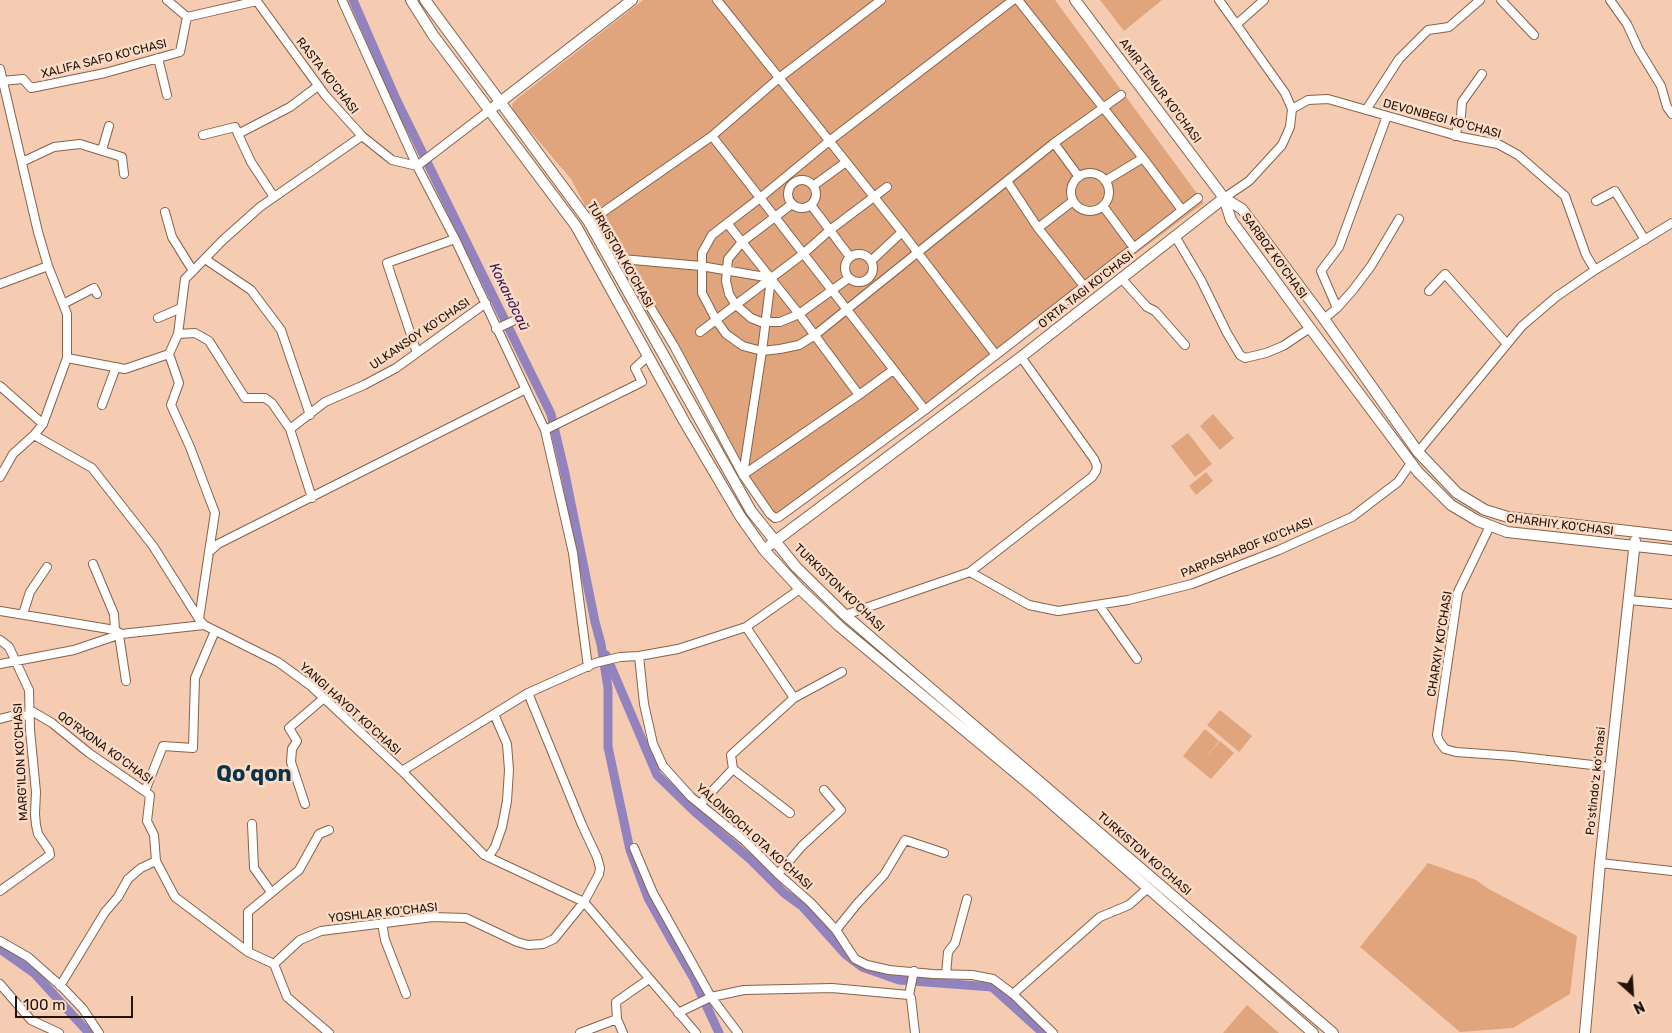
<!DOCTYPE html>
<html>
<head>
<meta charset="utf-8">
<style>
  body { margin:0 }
  #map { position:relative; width:1672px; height:1033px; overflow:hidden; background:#f5ccb1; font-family:Rubik,sans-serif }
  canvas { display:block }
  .north { position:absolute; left:1607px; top:968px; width:50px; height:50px; -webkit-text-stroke:4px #fcdbc6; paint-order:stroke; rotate:154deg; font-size:14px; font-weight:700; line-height:20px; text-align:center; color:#211309 }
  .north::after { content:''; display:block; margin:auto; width:18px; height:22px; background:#211309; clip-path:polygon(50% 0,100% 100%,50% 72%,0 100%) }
  .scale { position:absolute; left:15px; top:996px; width:118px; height:22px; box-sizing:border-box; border:2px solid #211309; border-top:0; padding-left:6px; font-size:15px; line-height:18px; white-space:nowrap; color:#211309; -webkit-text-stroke:4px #fcdbc6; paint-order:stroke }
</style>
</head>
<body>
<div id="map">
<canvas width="1672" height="1033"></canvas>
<div class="north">N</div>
<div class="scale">100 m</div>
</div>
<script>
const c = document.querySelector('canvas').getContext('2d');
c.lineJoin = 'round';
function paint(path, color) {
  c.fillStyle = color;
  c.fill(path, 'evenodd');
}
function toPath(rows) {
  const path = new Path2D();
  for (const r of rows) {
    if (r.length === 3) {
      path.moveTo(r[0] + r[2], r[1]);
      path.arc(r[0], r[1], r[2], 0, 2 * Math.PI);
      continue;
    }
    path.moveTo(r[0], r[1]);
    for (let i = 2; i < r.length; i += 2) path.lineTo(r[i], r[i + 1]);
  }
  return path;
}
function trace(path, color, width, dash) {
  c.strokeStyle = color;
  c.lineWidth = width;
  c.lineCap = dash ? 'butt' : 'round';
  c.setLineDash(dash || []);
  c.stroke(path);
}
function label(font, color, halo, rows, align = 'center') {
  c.font = font + ' Rubik,sans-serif';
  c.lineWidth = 5;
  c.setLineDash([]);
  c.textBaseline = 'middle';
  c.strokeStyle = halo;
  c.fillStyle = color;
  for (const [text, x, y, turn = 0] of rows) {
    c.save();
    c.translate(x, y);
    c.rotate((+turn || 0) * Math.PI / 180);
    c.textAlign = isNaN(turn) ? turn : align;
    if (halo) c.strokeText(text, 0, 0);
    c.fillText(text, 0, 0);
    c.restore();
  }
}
paint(toPath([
  [643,0,1055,0,1204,203,775,522,767,517,752,493,671,346,651,319,590,215,571,179,513,111,512,104,518,98],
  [1100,0,1162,0,1124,31],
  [1213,414,1234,438,1220,450,1200,426],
  [1188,433,1212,464,1195,477,1171,446],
  [1206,472,1213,481,1196,495,1189,486],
  [1220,710,1252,736,1239,752,1207,725],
  [1205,729,1219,741,1204,760,1220,741,1234,753,1211,779,1183,756],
  [1428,863,1476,880,1487,888,1577,936,1570,994,1513,1028,1460,1032,1360,947],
  [1247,1005,1279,1033,1223,1033]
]), '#e0a57c');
trace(toPath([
  [353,0,396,99,551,414,564,469,595,622,601,644,608,688,608,747,630,850,648,898,672,941,694,979,719,1033],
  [606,655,657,775,694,811,750,859,784,893,802,906,846,955,862,967,899,980,992,987,1043,1033],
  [0,949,34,973,89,1033]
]), '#9283bf', 9);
const minor = toPath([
  [167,0,187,17,257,1],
  [256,0,325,95,362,136,392,160,417,166],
  [342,0,417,166,455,239,545,430,573,553,588,667],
  [717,0,902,232,996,355],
  [881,0,779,78,712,136,596,217,674,346,743,475,770,514,775,518,779,517,925,410,1198,198],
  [1013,0,828,142,760,198,712,235,702,253,702,293,716,320,726,334,743,346,762,351,780,349,799,345,815,335,1054,143,1121,95],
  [1018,0,1143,158,1182,210],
  [1219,0,1285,93,1292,109,1290,127,1282,145,1249,181,1224,198],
  [1501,0,1534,35],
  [1610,0,1627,24,1639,50,1661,86,1667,107,1672,114],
  [1237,24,1264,0],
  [158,58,167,95],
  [0,69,38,232,48,266,67,314,67,358,43,424,34,435,13,454,0,477],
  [2,81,23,79,31,88,105,73,180,52,187,17],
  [1292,109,1308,100,1328,99,1461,137,1498,144,1518,155,1565,196,1586,255,1595,270],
  [1366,110,1399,59,1428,30,1449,27,1480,0],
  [238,134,251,162,274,197],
  [203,135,235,127,238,134,290,107,318,86],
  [712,136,925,410],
  [1455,136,1461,116,1462,102,1482,74],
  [1054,143,1079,177],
  [102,150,109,126],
  [22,162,54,147,80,144,122,157,124,174],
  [417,166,490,110],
  [1090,192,19],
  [802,194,14],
  [1007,181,1038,228,1084,286],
  [1105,181,1143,158],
  [813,186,846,162],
  [1596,201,1615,191,1645,240],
  [792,204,742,242,728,259,726,281,729,294,735,304,751,318,761,322,780,322,799,314,849,278],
  [811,205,850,257],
  [1103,206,1134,248],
  [165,212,172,237,193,271],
  [727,223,799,314,859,395],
  [1038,228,1073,201],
  [1175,236,1201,280,1227,333,1240,355,1245,358,1266,353,1283,346,1310,328],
  [859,268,14],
  [205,259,251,290,281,330,310,415],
  [622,259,701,266,771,278,762,351,743,475],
  [871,261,902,232],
  [1121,278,1147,307,1155,311,1185,345],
  [0,284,48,266],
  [1429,291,1445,274,1507,344],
  [63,304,94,288,97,294],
  [1337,308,1353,290,1371,266,1399,219],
  [158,318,181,308],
  [1324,319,1337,308,1321,271,1339,247,1387,116],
  [496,329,513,321],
  [700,332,803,254,830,230,887,187],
  [178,334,195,333,209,341,245,398,265,398,272,403,290,429,312,498],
  [417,353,387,263,455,239],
  [67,358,125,369,169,354],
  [0,386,43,424],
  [526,389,218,544,209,552,199,619,204,625,278,662,311,686,402,771,484,855,584,902,696,1033],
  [102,405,116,367],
  [290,429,325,402,364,385,396,368,486,303],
  [545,430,642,382,635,368,648,356],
  [34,435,92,468,153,546,199,619],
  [1418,452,1522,326,1556,297,1595,270,1672,223],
  [743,475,859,395,893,370],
  [1490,526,1458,592,1437,735,1439,741,1445,749,1456,752,1513,756,1610,767],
  [209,552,215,513,190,447,171,405,179,383,169,354,178,334,185,279,223,240,260,207,362,136],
  [93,564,114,614,115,630],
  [970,572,1092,477,1096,471,1097,466,1094,459,1021,357],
  [1629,600,1672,604],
  [1099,605,1137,659],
  [0,611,115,630,121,634,204,625],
  [23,614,30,592,47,567],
  [845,615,970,572,1029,605,1058,611,1128,600,1192,584,1279,550,1352,517,1398,482,1411,463],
  [119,635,126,681],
  [0,640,9,647,29,690,30,730,36,792,35,814,36,825,38,834,49,850,50,855,0,891],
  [639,656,644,704,653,744,663,766,691,797,745,841,778,874,810,902,836,930,855,959,867,965,889,970,933,974,972,975,993,979,1013,994,1053,1033],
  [0,664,74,650,121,634],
  [794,698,842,672],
  [30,710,52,723,89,753,150,795,147,821,154,835,156,861,175,897,248,952,274,964,287,997,329,1033],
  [0,719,15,715,30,716],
  [733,769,790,813],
  [402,771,528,693,595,663,620,657,639,656,678,649,746,627,800,589],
  [145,791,163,746,193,748,195,678,215,631],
  [305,804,291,762,292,749,297,741,289,728,324,698],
  [700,804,733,769,731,755,794,698,746,627],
  [252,824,254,868,271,892],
  [634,848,653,893,711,997,738,1033],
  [488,857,495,847,502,827,507,801,509,770,507,744,494,714],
  [1600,863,1672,871],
  [778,874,802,846,841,810,824,790],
  [382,923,385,940,406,994],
  [836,930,857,904,884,875,905,840,944,853],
  [0,941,28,957,63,988,83,1009,99,1033],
  [248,952,248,912,299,870,319,834,329,830],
  [274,964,300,940,321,931,433,917,466,918,517,942,528,945,543,944,554,939,584,902,599,874,600,868,597,857,582,825,528,693],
  [946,974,948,952,955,943,967,899],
  [0,984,31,1020,59,1033],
  [60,986,105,912,118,897,128,879,141,868,156,861],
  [1013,994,1100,917,1129,905,1148,888],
  [909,995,914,971],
  [678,1013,711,997,744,990,832,988,909,995,911,998,915,1033],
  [617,1019,623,1033],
  [580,1033,617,1019,616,1002,649,979]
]);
const major = toPath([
  [411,0,433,35,576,226,684,421,740,516,764,550,800,589,839,626,1042,795,1313,1033],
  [425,0,589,222,751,511,796,567,845,615,1333,1033],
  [1075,0,1224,198,1231,220,1310,328,1418,472,1451,505,1478,521,1507,532,1672,550],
  [495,106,632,0],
  [1224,198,1242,209,1324,319,1418,452,1457,493,1485,510,1508,517,1672,536],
  [770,545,1021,357,1224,198],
  [1585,1033,1600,863,1635,541]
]);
trace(minor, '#86634b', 10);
trace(major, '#86634b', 12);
trace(minor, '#fff', 8);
trace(major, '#fff', 10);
label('12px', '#211309', '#fcdbc6', [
  ["XALIFA SAFO KO'CHASI",104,59,-14],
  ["RASTA KO'CHASI",327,76,52],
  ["AMIR TEMUR KO'CHASI",1160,91,53],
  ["DEVONBEGI KO'CHASI",1442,119,15],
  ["TURKISTON KO'CHASI",620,255,60],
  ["SARBOZ KO'CHASI",1274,256,54],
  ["O'RTA TAGI KO'CHASI",1086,290,-38],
  ["ULKANSOY KO'CHASI",420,334,-34],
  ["CHARHIY KO'CHASI",1560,525,7],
  ["PARPASHABOF KO'CHASI",1247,548,-22],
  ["TURKISTON KO'CHASI",839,588,44],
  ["CHARXIY KO'CHASI",1440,644,-81],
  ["YANGI HAYOT KO'CHASI",350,709,42],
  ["QO'RXONA KO'CHASI",105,748,36],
  ["MARG'ILON KO'CHASI",21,762,-93],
  ["Poʻstindoʻz koʻchasi",1596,781,-84],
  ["YALONGOCH OTA KO'CHASI",754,837,42],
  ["TURKISTON KO'CHASI",1144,854,41],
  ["YOSHLAR KO'CHASI",383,913,-6]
]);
label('italic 14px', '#33175f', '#fcdbc6', [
  ["Кокандсай",509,297,64]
]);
label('bold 22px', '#07344a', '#fcdbc6', [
  ["Qo‘qon",254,775]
]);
</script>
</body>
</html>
